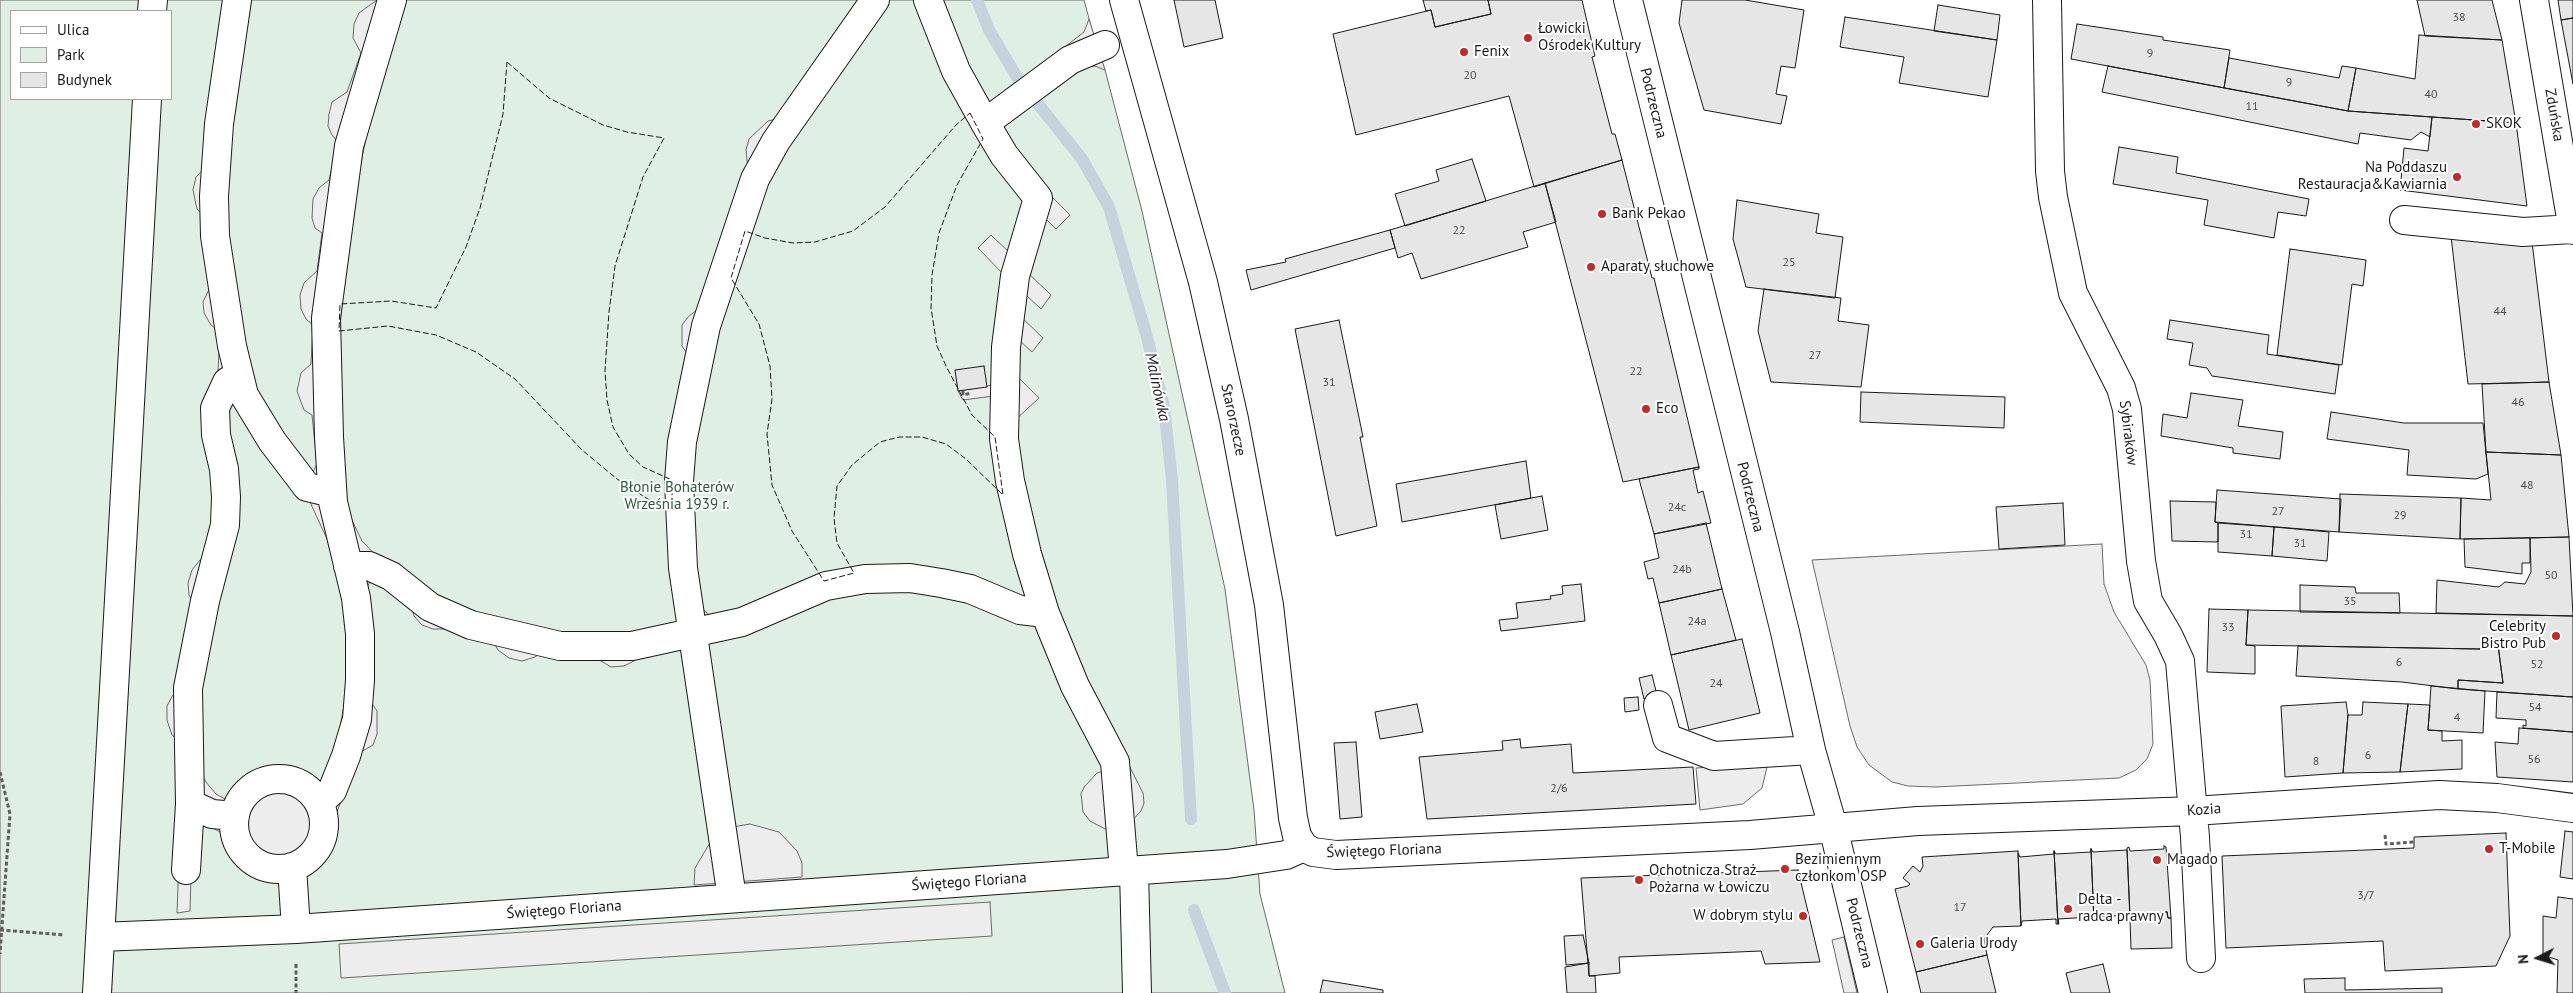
<!DOCTYPE html>
<html>
<head>
<meta charset="utf-8">
<style>
  body { margin:0 }
  #map { position:relative; width:2573px; height:993px; overflow:hidden; background:#fff; font-family:"PT Sans",sans-serif }
  canvas { display:block }
  .legend { position:absolute; left:10px; top:10px; width:162px; height:90px; box-sizing:border-box; background:#fff; border:1px solid #a3a3a3; margin:0; padding:6px 9px; list-style:none; font-size:15px; color:#1a1a1a }
  .legend li { display:flex; align-items:center; gap:10px; height:25px }
  .legend b { width:25px; border:1px solid #a3a3a3 }
  .north { position:absolute; left:2513px; top:933px; width:50px; height:50px; -webkit-text-stroke:4px #fff; paint-order:stroke; rotate:265deg; font-size:14px; font-weight:700; line-height:20px; text-align:center; color:#1a1a1a }
  .north::after { content:''; display:block; margin:auto; width:18px; height:22px; background:#1a1a1a; clip-path:polygon(50% 0,100% 100%,50% 72%,0 100%) }
</style>
</head>
<body>
<div id="map">
<canvas width="2573" height="993"></canvas>
<ul class="legend">
<li><b style="height:6px;background:#fff"></b>Ulica</li>
<li><b style="height:14px;background:#e0efe3"></b>Park</li>
<li><b style="height:14px;background:#e6e6e6"></b>Budynek</li>
</ul>
<div class="north">N</div>
</div>
<script>
const c = document.querySelector('canvas').getContext('2d');
c.lineJoin = 'round';
function paint(path, color) {
  c.fillStyle = color;
  c.fill(path, 'evenodd');
}
function toPath(rows) {
  const path = new Path2D();
  for (const r of rows) {
    if (r.length === 3) {
      path.moveTo(r[0] + r[2], r[1]);
      path.arc(r[0], r[1], r[2], 0, 2 * Math.PI);
      continue;
    }
    path.moveTo(r[0], r[1]);
    for (let i = 2; i < r.length; i += 2) path.lineTo(r[i], r[i + 1]);
  }
  return path;
}
function trace(path, color, width, dash) {
  c.strokeStyle = color;
  c.lineWidth = width;
  c.lineCap = dash ? 'butt' : 'round';
  c.setLineDash(dash || []);
  c.stroke(path);
}
function label(font, color, halo, rows, align = 'center') {
  c.font = font + ' "PT Sans",sans-serif';
  c.lineWidth = 4;
  c.setLineDash([]);
  c.textBaseline = 'middle';
  c.strokeStyle = halo;
  c.fillStyle = color;
  for (const [text, x, y, turn = 0] of rows) {
    c.save();
    c.translate(x, y);
    c.rotate((+turn || 0) * Math.PI / 180);
    c.textAlign = isNaN(turn) ? turn : align;
    if (halo) c.strokeText(text, 0, 0);
    c.fillText(text, 0, 0);
    c.restore();
  }
}
const green = toPath([
  [0,0,1084,0,1097,48,1105,70,1142,211,1225,589,1254,810,1260,894,1285,993,0,993,0,0],
  [11,11,171,11,171,99,11,99,11,11]
]);
paint(green, '#e0efe3');
trace(green, '#6a6a6a', 1);
const parking = toPath([
  [231,0,244,0,223,155,220,233,239,351,255,401,281,443,299,465,306,472,313,472,317,464,312,415,304,410,297,391,301,373,311,364,313,325,306,319,301,309,300,295,304,283,317,271,322,233,315,228,312,218,313,199,319,188,329,180,338,142,332,135,328,126,329,114,332,102,347,92,361,53,353,38,354,24,359,13,377,0,405,0,376,90,349,220,338,350,341,481,346,508,362,541,381,561,430,599,466,616,516,631,547,638,573,641,613,641,640,637,663,632,676,624,679,610,672,547,672,480,678,405,688,355,682,346,682,325,688,317,703,305,748,170,746,150,749,139,768,121,781,118,862,0,887,0,809,108,766,175,745,231,718,322,697,406,690,488,692,568,699,606,713,618,727,618,754,610,802,588,838,577,854,573,889,571,947,578,1016,601,1024,601,1029,595,1028,590,1009,520,997,460,994,396,963,400,958,391,993,385,999,315,1006,277,978,248,991,235,1011,254,1025,200,983,139,948,74,919,5,914,0,938,0,951,37,988,107,1084,32,1089,19,1105,70,1095,66,1085,67,1001,129,1008,142,1031,176,1070,215,1056,229,1047,220,1040,221,1027,272,1051,295,1041,309,1026,295,1022,295,1018,314,1043,338,1032,352,1017,338,1013,372,1039,398,1013,422,1023,502,1043,580,1065,639,1143,793,1144,803,1141,811,1130,823,1134,854,1110,855,1107,830,1090,821,1083,812,1081,793,1085,786,1097,773,1110,769,1061,676,1040,626,966,595,934,587,904,583,850,587,792,605,754,625,714,635,706,648,708,672,732,827,750,824,779,832,797,851,802,863,802,877,694,885,695,868,714,836,687,662,681,650,671,645,643,649,634,661,624,666,611,667,591,655,546,649,535,657,522,661,509,658,498,650,491,638,455,624,445,629,433,629,422,625,414,616,410,599,382,578,371,579,367,588,373,648,370,701,377,711,377,734,373,745,359,753,335,817,331,842,325,854,315,865,302,873,305,912,287,913,284,884,279,879,250,870,238,860,225,835,213,828,202,826,194,830,192,841,190,911,177,913,182,778,181,742,172,735,167,720,167,706,173,695,183,688,196,606,189,595,188,583,192,570,200,560,211,555,218,530,221,501,209,415,211,394,218,371,220,332,211,325,204,313,203,302,214,279,207,219,197,209,193,190,196,177,211,161,218,84,231,0],
  [232,396,239,399,268,444,310,502,327,539,344,599,348,661,347,689,338,738,319,785,307,775,295,770,271,769,250,777,247,788,234,791,229,801,216,794,206,782,197,766,195,753,194,707,206,625,227,545,231,515,231,475,222,425,226,402,232,396],
  [2102,544,2104,584,2114,612,2146,665,2150,680,2153,744,2147,759,2136,770,2119,778,1935,787,1908,786,1892,782,1869,765,1857,747,1850,726,1812,560,2102,544],
  [1768,763,1762,788,1743,804,1700,810,1696,768,1768,763],
  [990,902,992,936,341,978,339,944,990,902],
  [1844,937,1857,993,1844,993,1832,940,1844,937]
]);
paint(parking, '#ededed');
trace(parking, '#6a6a6a', 1);
trace(toPath([
  [977,0,989,30,1018,79,1082,159,1109,207,1147,337,1164,407,1172,480,1191,819],
  [1194,910,1225,993]
]), '#c6d2dc', 12);
const building = toPath([
  [1174,0,1215,0,1223,38,1184,47,1174,0],
  [1423,0,1488,0,1491,14,1435,27,1431,10,1426,11,1423,0],
  [1488,0,1582,0,1595,56,1592,57,1612,134,1615,134,1622,160,1534,187,1509,96,1356,135,1333,34,1431,10,1435,27,1491,14,1488,0],
  [1682,0,1745,0,1804,10,1795,68,1781,66,1776,94,1787,96,1781,124,1704,110,1679,23,1682,0],
  [2417,0,2492,0,2502,40,2425,36,2417,0],
  [2573,0,2573,18,2561,20,2558,0,2573,0],
  [1938,5,2000,15,1997,40,1934,31,1938,5],
  [1845,17,1997,40,1988,97,1899,83,1904,57,1840,47,1845,17],
  [2573,18,2573,84,2561,20,2573,18],
  [2077,24,2163,37,2163,40,2230,50,2224,88,2071,59,2077,24],
  [2419,35,2502,40,2516,123,2348,111,2356,68,2415,79,2419,35],
  [2229,58,2339,78,2342,66,2356,68,2348,111,2224,88,2229,58],
  [2108,66,2348,111,2432,117,2430,137,2421,132,2411,140,2360,133,2358,144,2102,92,2108,66],
  [2432,117,2516,123,2527,206,2400,190,2404,148,2428,151,2432,117],
  [2119,147,2178,157,2176,173,2309,199,2306,216,2278,212,2274,238,2204,225,2208,200,2113,184,2119,147],
  [1472,159,1486,201,1405,226,1395,194,1439,181,1436,170,1472,159],
  [1622,160,1652,278,1654,278,1699,467,1623,482,1545,183,1622,160],
  [1545,183,1556,222,1523,232,1528,247,1421,279,1412,253,1398,258,1390,230,1545,183],
  [1737,200,1819,214,1816,233,1843,237,1835,298,1746,287,1733,239,1737,200],
  [1390,230,1395,248,1251,290,1246,270,1286,262,1285,259,1390,230],
  [2451,236,2532,242,2549,382,2468,384,2451,236],
  [2290,249,2366,260,2363,286,2352,284,2342,365,2277,355,2290,249],
  [1764,289,1841,298,1838,321,1869,325,1861,387,1771,382,1758,331,1764,289],
  [1339,320,1363,437,1360,437,1377,526,1336,536,1295,329,1339,320],
  [2170,320,2269,335,2267,354,2339,365,2335,394,2212,376,2207,368,2189,365,2193,343,2167,339,2170,320],
  [984,366,987,387,958,391,955,370,984,366],
  [2549,382,2561,455,2486,452,2482,384,2549,382],
  [1861,392,2005,397,2004,428,1860,422,1861,392],
  [2191,393,2243,400,2238,426,2283,432,2280,459,2233,453,2233,448,2161,436,2163,414,2187,418,2191,393],
  [2331,412,2404,423,2483,423,2488,474,2476,479,2407,475,2409,450,2327,439,2331,412],
  [2486,452,2561,455,2569,537,2460,539,2461,498,2491,500,2486,452],
  [1526,461,1531,498,1402,522,1396,484,1526,461],
  [1699,467,1699,469,1693,470,1698,493,1703,491,1711,523,1654,534,1639,479,1699,467],
  [2217,490,2341,499,2339,532,2215,522,2217,490],
  [2340,494,2461,498,2460,539,2339,532,2340,494],
  [1542,496,1548,530,1501,539,1495,505,1542,496],
  [2170,501,2216,502,2215,522,2218,523,2218,542,2172,541,2170,501],
  [2063,503,2065,545,1999,549,1996,507,2063,503],
  [1706,523,1722,589,1659,603,1653,578,1648,579,1644,562,1659,558,1654,534,1706,523],
  [2218,523,2274,527,2272,556,2218,552,2218,523],
  [2274,527,2329,532,2327,561,2272,556,2274,527],
  [2569,537,2573,616,2436,613,2437,580,2499,587,2505,582,2525,584,2531,572,2530,538,2569,537],
  [2530,538,2530,563,2522,563,2522,574,2465,567,2464,539,2530,538],
  [1581,584,1585,621,1501,631,1499,620,1518,618,1516,603,1551,599,1550,596,1563,594,1562,586,1581,584],
  [2300,585,2355,587,2356,593,2399,593,2400,613,2300,612,2300,585],
  [1722,589,1736,640,1671,655,1659,603,1722,589],
  [2209,609,2248,610,2246,645,2255,646,2255,674,2207,672,2209,609],
  [2248,610,2573,616,2573,697,2458,689,2458,680,2503,683,2498,645,2481,647,2480,649,2246,645,2248,610],
  [1742,639,1760,713,1689,730,1671,655,1742,639],
  [2498,645,2503,683,2458,680,2458,689,2402,682,2296,676,2298,646,2480,649,2481,647,2498,645],
  [1652,675,1657,695,1644,699,1639,678,1652,675],
  [2431,686,2485,691,2483,733,2428,730,2431,686],
  [2497,692,2573,697,2573,732,2523,728,2523,725,2526,726,2526,720,2496,718,2497,692],
  [1638,697,1639,710,1625,712,1624,698,1638,697],
  [2346,702,2348,715,2343,773,2285,777,2281,706,2346,702],
  [2363,702,2408,704,2400,772,2343,773,2348,715,2362,715,2363,702],
  [1417,704,1423,732,1380,739,1375,712,1417,704],
  [2408,704,2430,705,2428,730,2442,731,2442,741,2462,740,2462,769,2400,772,2408,704],
  [2519,728,2573,732,2573,782,2497,777,2495,742,2518,744,2519,728],
  [1520,739,1521,748,1571,744,1573,773,1693,767,1696,804,1427,819,1419,757,1503,750,1502,741,1520,739],
  [1356,742,1362,817,1340,819,1334,743,1356,742],
  [2565,831,2573,832,2573,879,2560,877,2565,831],
  [2506,833,2510,936,2496,966,2385,971,2383,941,2226,948,2222,856,2414,848,2414,837,2506,833],
  [2164,846,2166,847,2171,918,2168,918,2167,912,2133,915,2132,920,2130,920,2127,848,2129,847,2130,851,2164,849,2164,846],
  [2091,849,2094,922,2092,917,2058,919,2059,924,2058,924,2054,851,2056,854,2091,852,2091,849],
  [2091,849,2093,852,2127,850,2130,915,2095,917,2094,922,2091,849],
  [2018,851,2021,926,1993,927,1984,939,1987,955,1916,972,1895,889,1908,886,1910,884,1903,878,1907,873,1913,866,1920,872,1923,866,1922,857,2018,851],
  [2054,851,2058,924,2056,924,2056,919,2022,921,2021,926,2018,853,2020,857,2054,854,2054,851],
  [1798,870,1820,962,1765,964,1761,951,1619,957,1620,973,1589,976,1581,878,1798,870],
  [2558,897,2573,899,2573,993,2557,993,2558,960,2543,955,2543,916,2556,918,2558,897],
  [2167,912,2168,918,2171,918,2172,948,2131,949,2130,920,2132,920,2133,915,2167,912],
  [1583,935,1589,963,1566,965,1564,936,1583,935],
  [1987,955,1996,993,1921,993,1916,972,1987,955],
  [1589,963,1589,976,1595,976,1596,993,1567,993,1565,967,1589,963],
  [2103,964,2110,993,2071,993,2066,973,2103,964],
  [2345,978,2345,990,2442,988,2442,993,2305,993,2304,979,2345,978],
  [1323,980,1383,990,1383,993,1320,993,1323,980]
]);
paint(building, '#e6e6e6');
trace(building, '#1a1a1a', 1);
const minor = toPath([
  [237,0,219,124,214,196,215,236,232,346,244,395,272,441,307,487,332,493],
  [928,0,956,71,985,123],
  [1124,0,1203,282,1234,419,1269,605,1293,818,1297,836,1304,847,1313,852,1336,855,1750,835,1918,821,2193,811,2439,795,2497,798,2573,808],
  [1628,0,1785,632,1811,750,1833,827,1873,993],
  [2047,0,2050,171,2053,197,2073,293,2121,388,2127,409,2141,561,2148,601,2168,635,2180,661,2195,837,2201,958],
  [2534,0,2573,230],
  [152,11,153,0],
  [2404,220,2523,232,2573,229],
  [348,566,369,566,391,576,430,607,471,625,560,646,632,646,742,622,826,586,865,579,910,578,941,583,970,589,1020,610,1045,613,1075,686,1115,762,1124,871],
  [1045,613,1027,554,1010,481,1004,439,1006,347,1015,276,1038,198,1004,155,985,123,1070,60,1105,45],
  [1658,705,1667,738,1714,756,1811,750],
  [279,824,45],
  [319,803,332,791,346,756,357,719,360,680,360,634,356,598,333,502,329,437,326,318,349,146,392,0],
  [190,804,188,688,205,601,225,525,226,497,224,469,216,435,215,408,227,382,238,375],
  [292,867,296,929],
  [186,870,190,804,212,814,235,816],
  [1134,870,1137,993],
  [732,898,683,568,679,481,682,442,706,326,755,179,776,141,875,0],
  [100,937,296,929,1227,864,1286,855,1304,847],
  [97,993,147,99]
]);
trace(minor, '#1a1a1a', 30);
trace(toPath([
  [963,391,963,395,971,393],
  [0,772,10,814,0,954],
  [2385,835,2386,844,2414,842],
  [0,930,64,935],
  [296,964,296,993]
]), '#5f5f5f', 3, [4, 2.5]);
trace(minor, '#fff', 28);
trace(toPath([
  [507,62,549,98,603,125,627,132,664,138,643,177,615,266,609,312,605,371,607,400,613,427,629,454,643,467,672,480,672,508,654,503,617,479,582,450,515,379,476,352,436,335,388,326,339,331,340,304,391,301,436,308,466,247,480,208,503,114,507,62],
  [970,113,983,139,957,185,939,233,932,275,931,308,937,346,947,368,972,415,995,437,1003,495,966,459,946,444,922,437,899,437,880,442,852,465,837,486,834,518,837,543,854,573,824,581,792,531,772,485,767,434,772,399,770,366,759,324,731,278,745,231,765,238,793,243,815,242,853,231,885,207,956,125,970,113]
]), '#1a1a1a', 1, [6, 2.5]);
for (const [x, y, r, color] of [
  [1528,38,5,"#c62828"],
  [1464,52,5,"#c62828"],
  [2476,124,5,"#c62828"],
  [2457,177,5,"#c62828"],
  [1602,214,5,"#c62828"],
  [1591,267,5,"#c62828"],
  [1646,409,5,"#c62828"],
  [2556,636,5,"#c62828"],
  [2489,849,5,"#c62828"],
  [2157,860,5,"#c62828"],
  [1785,869,5,"#c62828"],
  [1639,880,5,"#c62828"],
  [2068,909,5,"#c62828"],
  [1803,916,5,"#c62828"],
  [1920,944,5,"#c62828"]
]) {
  const dot = new Path2D();
  dot.arc(x, y, r, 0, 2 * Math.PI);
  c.fillStyle = color;
  c.fill(dot);
  trace(dot, '#fff', 2);
}
label('12px', '#4d4d4d', null, [
  ["38",2459,18],
  ["9",2150,54],
  ["20",1470,76],
  ["9",2289,83],
  ["40",2431,95],
  ["11",2252,107],
  ["22",1459,231],
  ["25",1789,263],
  ["44",2500,312],
  ["27",1815,356],
  ["22",1636,372],
  ["31",1329,383],
  ["46",2518,403],
  ["48",2527,486],
  ["24c",1677,508],
  ["27",2278,512],
  ["29",2400,516],
  ["31",2246,535],
  ["31",2300,544],
  ["24b",1682,570],
  ["50",2551,576],
  ["35",2350,602],
  ["24a",1697,622],
  ["33",2228,628],
  ["6",2399,663],
  ["52",2537,665],
  ["24",1716,684],
  ["54",2535,708],
  ["4",2457,718],
  ["6",2368,756],
  ["56",2534,760],
  ["8",2316,762],
  ["2/6",1559,789],
  ["3/7",2366,896],
  ["17",1960,908]
]);
label('15px', '#1a1a1a', '#fff', [
  ["Łowicki",1538,29],
  ["Ośrodek Kultury",1538,46],
  ["Fenix",1474,52],
  ["SKOK",2486,124],
  ["Na Poddaszu",2447,168,"right"],
  ["Restauracja&Kawiarnia",2447,185,"right"],
  ["Bank Pekao",1612,214],
  ["Aparaty słuchowe",1601,267],
  ["Eco",1656,409],
  ["Celebrity",2546,627,"right"],
  ["Bistro Pub",2546,644,"right"],
  ["T-Mobile",2499,849],
  ["Bezimiennym",1795,860],
  ["członkom OSP",1795,877],
  ["Magado",2167,860],
  ["Ochotnicza Straż",1649,871],
  ["Pożarna w Łowiczu",1649,888],
  ["Delta -",2078,900],
  ["radca prawny",2078,917],
  ["W dobrym stylu",1793,916,"right"],
  ["Galeria Urody",1930,944]
], 'left');
label('15px', '#1a1a1a', '#fff', [
  ["Podrzeczna",1653,103,76],
  ["Zduńska",2554,115,80],
  ["Starorzecze",1233,420,78],
  ["Sybiraków",2128,433,83],
  ["Podrzeczna",1750,497,76],
  ["Kozia",2204,810,-4],
  ["Świętego Floriana",1384,851,-2],
  ["Świętego Floriana",969,882,-4],
  ["Świętego Floriana",564,910,-4],
  ["Podrzeczna",1859,933,76]
]);
label('15px', '#2b5a34', '#fff', [
  ["Błonie Bohaterów",677,488],
  ["Września 1939 r.",677,505]
]);
label('italic 16px', '#1a1a1a', '#fff', [
  ["Malinówka",1157,387,78]
]);
</script>
</body>
</html>
